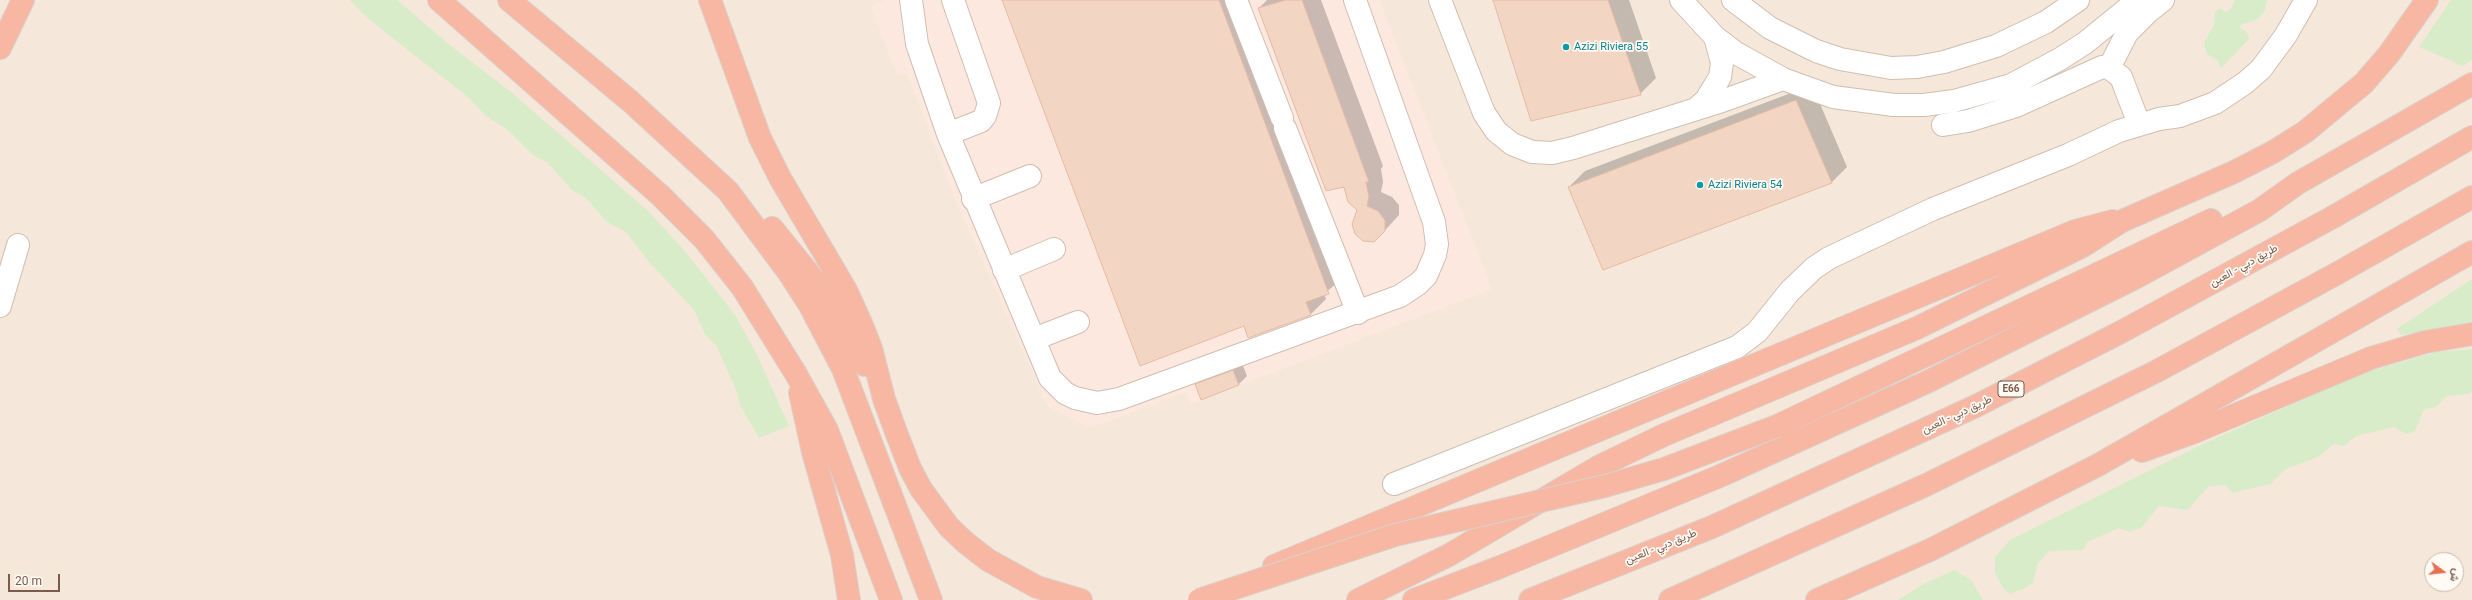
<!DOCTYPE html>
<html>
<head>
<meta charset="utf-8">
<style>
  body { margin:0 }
  #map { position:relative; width:2472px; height:600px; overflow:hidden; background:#fdf6ec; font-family:Roboto,Vazirmatn,sans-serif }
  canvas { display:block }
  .north { position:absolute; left:2424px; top:552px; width:40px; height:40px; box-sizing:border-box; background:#fffaf3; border:1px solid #cabbb1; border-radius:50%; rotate:105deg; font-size:11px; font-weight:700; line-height:16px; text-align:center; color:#7a5c4d }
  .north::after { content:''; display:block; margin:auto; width:14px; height:18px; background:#e76f51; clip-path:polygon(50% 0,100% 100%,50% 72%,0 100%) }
  .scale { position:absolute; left:8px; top:574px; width:52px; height:18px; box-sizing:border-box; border:2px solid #7a5c4d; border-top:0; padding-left:5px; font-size:12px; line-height:14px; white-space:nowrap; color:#7a5c4d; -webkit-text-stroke:3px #fffaf3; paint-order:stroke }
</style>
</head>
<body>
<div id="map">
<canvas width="2472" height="600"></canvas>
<div class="north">ش</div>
<div class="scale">20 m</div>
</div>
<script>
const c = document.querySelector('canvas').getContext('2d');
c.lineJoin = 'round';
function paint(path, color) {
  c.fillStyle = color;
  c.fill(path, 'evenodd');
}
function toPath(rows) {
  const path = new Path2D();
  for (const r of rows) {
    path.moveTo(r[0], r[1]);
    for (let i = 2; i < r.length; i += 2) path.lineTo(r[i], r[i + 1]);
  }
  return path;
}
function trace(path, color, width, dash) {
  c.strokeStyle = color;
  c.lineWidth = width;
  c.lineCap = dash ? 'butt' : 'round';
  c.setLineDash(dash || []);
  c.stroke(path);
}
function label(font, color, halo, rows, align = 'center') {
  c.font = font + ' Roboto,Vazirmatn,sans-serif';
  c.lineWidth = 3.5;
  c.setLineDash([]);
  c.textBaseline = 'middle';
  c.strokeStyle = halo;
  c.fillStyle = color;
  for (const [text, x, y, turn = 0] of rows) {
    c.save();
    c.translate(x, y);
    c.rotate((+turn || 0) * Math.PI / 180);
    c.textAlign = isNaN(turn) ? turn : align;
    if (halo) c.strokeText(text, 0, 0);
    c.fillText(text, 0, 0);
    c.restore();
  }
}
paint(toPath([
  [0,0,2472,0,2472,600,0,600],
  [2432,560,2456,560,2456,584,2432,584]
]), '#f5e8da');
paint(toPath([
  [886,0,1379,0,1492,289,1191,404,1186,392,1090,428,1047,406,955,199,907,73,897,76,871,6]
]), '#fde8e0');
paint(toPath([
  [350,0,397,0,451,46,511,92,647,210,684,250,735,315,757,355,789,426,759,438,740,405,737,392,717,347,705,334,694,310,649,262,626,232,606,221,587,199,572,190,547,162,533,155,508,130,486,116,468,97,366,17],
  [2235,0,2267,0,2265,10,2258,19,2241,25,2240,27,2248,34,2249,39,2221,68,2217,60,2207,54,2204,43,2214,25,2215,12,2219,8,2226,12,2230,10],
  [2451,0,2472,0,2472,60,2463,66,2419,47],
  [2472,279,2472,324,2401,335,2397,329],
  [2472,349,2472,391,2468,394,2447,396,2436,407,2424,409,2415,431,2406,434,2394,427,2356,436,2344,446,2334,444,2318,457,2286,469,2270,484,2233,493,2225,485,2209,486,2187,510,2159,506,2141,528,2129,532,2119,528,2087,542,2083,550,2049,551,2038,563,2033,583,2023,589,2010,594,2004,589,1995,573,1995,557,2010,540,2205,443,2360,374,2437,352],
  [1954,570,1971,580,1983,600,1898,600,1922,585]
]), '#d8ecc9');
paint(toPath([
  [1003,0,1239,0,1344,277,1324,294,1326,299,1311,314,1244,325],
  [1267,0,1321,0,1383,166,1381,169,1383,182,1381,192,1392,197,1399,205,1399,215,1378,238,1368,241,1358,210,1259,8],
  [1494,0,1629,0,1656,78,1640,94],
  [1812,85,1847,167,1831,183,1569,187,1585,171],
  [1242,363,1247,376,1239,384,1197,385,1205,376]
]), '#0003');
const building = toPath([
  [1002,0,1219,0,1329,294,1306,302,1311,315,1248,338,1244,326,1140,366,1002,0],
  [1286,0,1302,0,1369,182,1366,182,1369,197,1367,206,1378,211,1385,220,1385,231,1374,242,1363,241,1355,234,1352,224,1357,210,1348,202,1344,187,1326,191,1258,8,1286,0],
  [1493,0,1608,0,1641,95,1531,121,1493,0],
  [1796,100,1832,183,1603,270,1568,187,1796,100],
  [1233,370,1239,385,1201,400,1195,384,1233,370]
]);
paint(building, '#f3d5c3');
trace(building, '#e6bba3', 1);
const minor = toPath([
  [911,0,917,44,948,134,1050,378,1065,393,1075,398,1097,403,1119,399,1400,296,1418,284,1426,276,1435,255,1437,244,1434,222,1355,0],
  [1236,0,1282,118],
  [1440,0,1484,113,1496,131,1512,144,1532,152,1552,153,1573,148,1725,100,1783,79],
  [1681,0,1715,37,1736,53,1783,79,1833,97,1894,105,1924,105,1954,101,2011,85,2060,59,2085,43,2138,0],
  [1733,0,1770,28,1816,51,1840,59,1891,68,1917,67,1944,62,1996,46,2046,22,2078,0],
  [2109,68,2127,33,2149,11,2163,0],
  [1696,109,1706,100,1720,77,1722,63,1715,37],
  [1943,125,1968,121,2016,106,2102,67,2109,68,2121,77,2139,124],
  [1285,128,1358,313],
  [948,134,981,121,985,116,989,103,953,0],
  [973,199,1030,176],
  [1004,270,1054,249],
  [0,306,18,245],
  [1034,339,1078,322],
  [1394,484,1737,347,1757,332,1790,291,1814,268,1829,258,1933,209,2068,155,2119,131,2159,119,2180,116,2215,103,2245,83,2261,69,2286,35,2306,0]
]);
const highway = toPath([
  [439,0,660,195,704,239,742,287,796,374,827,430,891,600],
  [509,0,630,101,728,191,789,273,809,304,843,369,931,600],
  [710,0,760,138,780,178,846,290,861,323,871,348,884,399,896,432,910,468,921,489,949,527,966,543,988,560,1037,587,1081,600],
  [0,48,23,0],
  [772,228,815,281,865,365],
  [800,393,813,452,842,555,849,600],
  [1777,426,2211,220],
  [2142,451,2192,433,2371,358,2425,342,2472,334],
  [1274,566,2075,231,2113,221],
  [1358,600,1449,555,1598,467,1664,435,1917,328,2083,246,2122,221,2234,172,2273,152,2305,132,2364,83,2389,54,2427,0],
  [1414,600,1500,567,1720,476,1927,382,2135,278,2260,210,2298,183,2472,84],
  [1530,600,1712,527,1976,406,2121,332,2333,217,2472,137],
  [1670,600,1926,485,2157,371,2336,274,2472,197],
  [1817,600,1930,550,2098,465,2472,252]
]);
trace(minor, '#d1beb0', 24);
trace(highway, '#dad1cd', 24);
trace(minor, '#fff', 22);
trace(highway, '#f7b7a3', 22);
const highwayBridge = toPath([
  [1199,600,1395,535,1605,486,1664,469,1777,426]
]);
trace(highwayBridge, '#dad1cd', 24, []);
trace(highwayBridge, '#f7b7a3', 22);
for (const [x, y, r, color] of [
  [1566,47,4,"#0f9aa8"],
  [1700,185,4,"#0f9aa8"]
]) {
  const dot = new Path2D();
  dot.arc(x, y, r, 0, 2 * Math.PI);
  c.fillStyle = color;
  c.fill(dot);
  trace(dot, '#fffaf3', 1.5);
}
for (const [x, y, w] of [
  [2011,389,26]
]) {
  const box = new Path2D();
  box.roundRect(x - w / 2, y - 8, w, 16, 3);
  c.fillStyle = '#fffaf3';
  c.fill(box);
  trace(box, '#7a5c4d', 1);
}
label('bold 10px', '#7a5c4d', null, [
  ["E66",2011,389]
]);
label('11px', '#0d838f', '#fffaf3', [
  ["Azizi Riviera 55",1574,47],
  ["Azizi Riviera 54",1708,185]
], 'left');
label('11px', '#7a5c4d', '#fffaf3', [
  ["طريق دبي - العين",2244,266,-29],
  ["طريق دبي - العين",1957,415,-25],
  ["طريق دبي - العين",1661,547,-22]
]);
</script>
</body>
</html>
